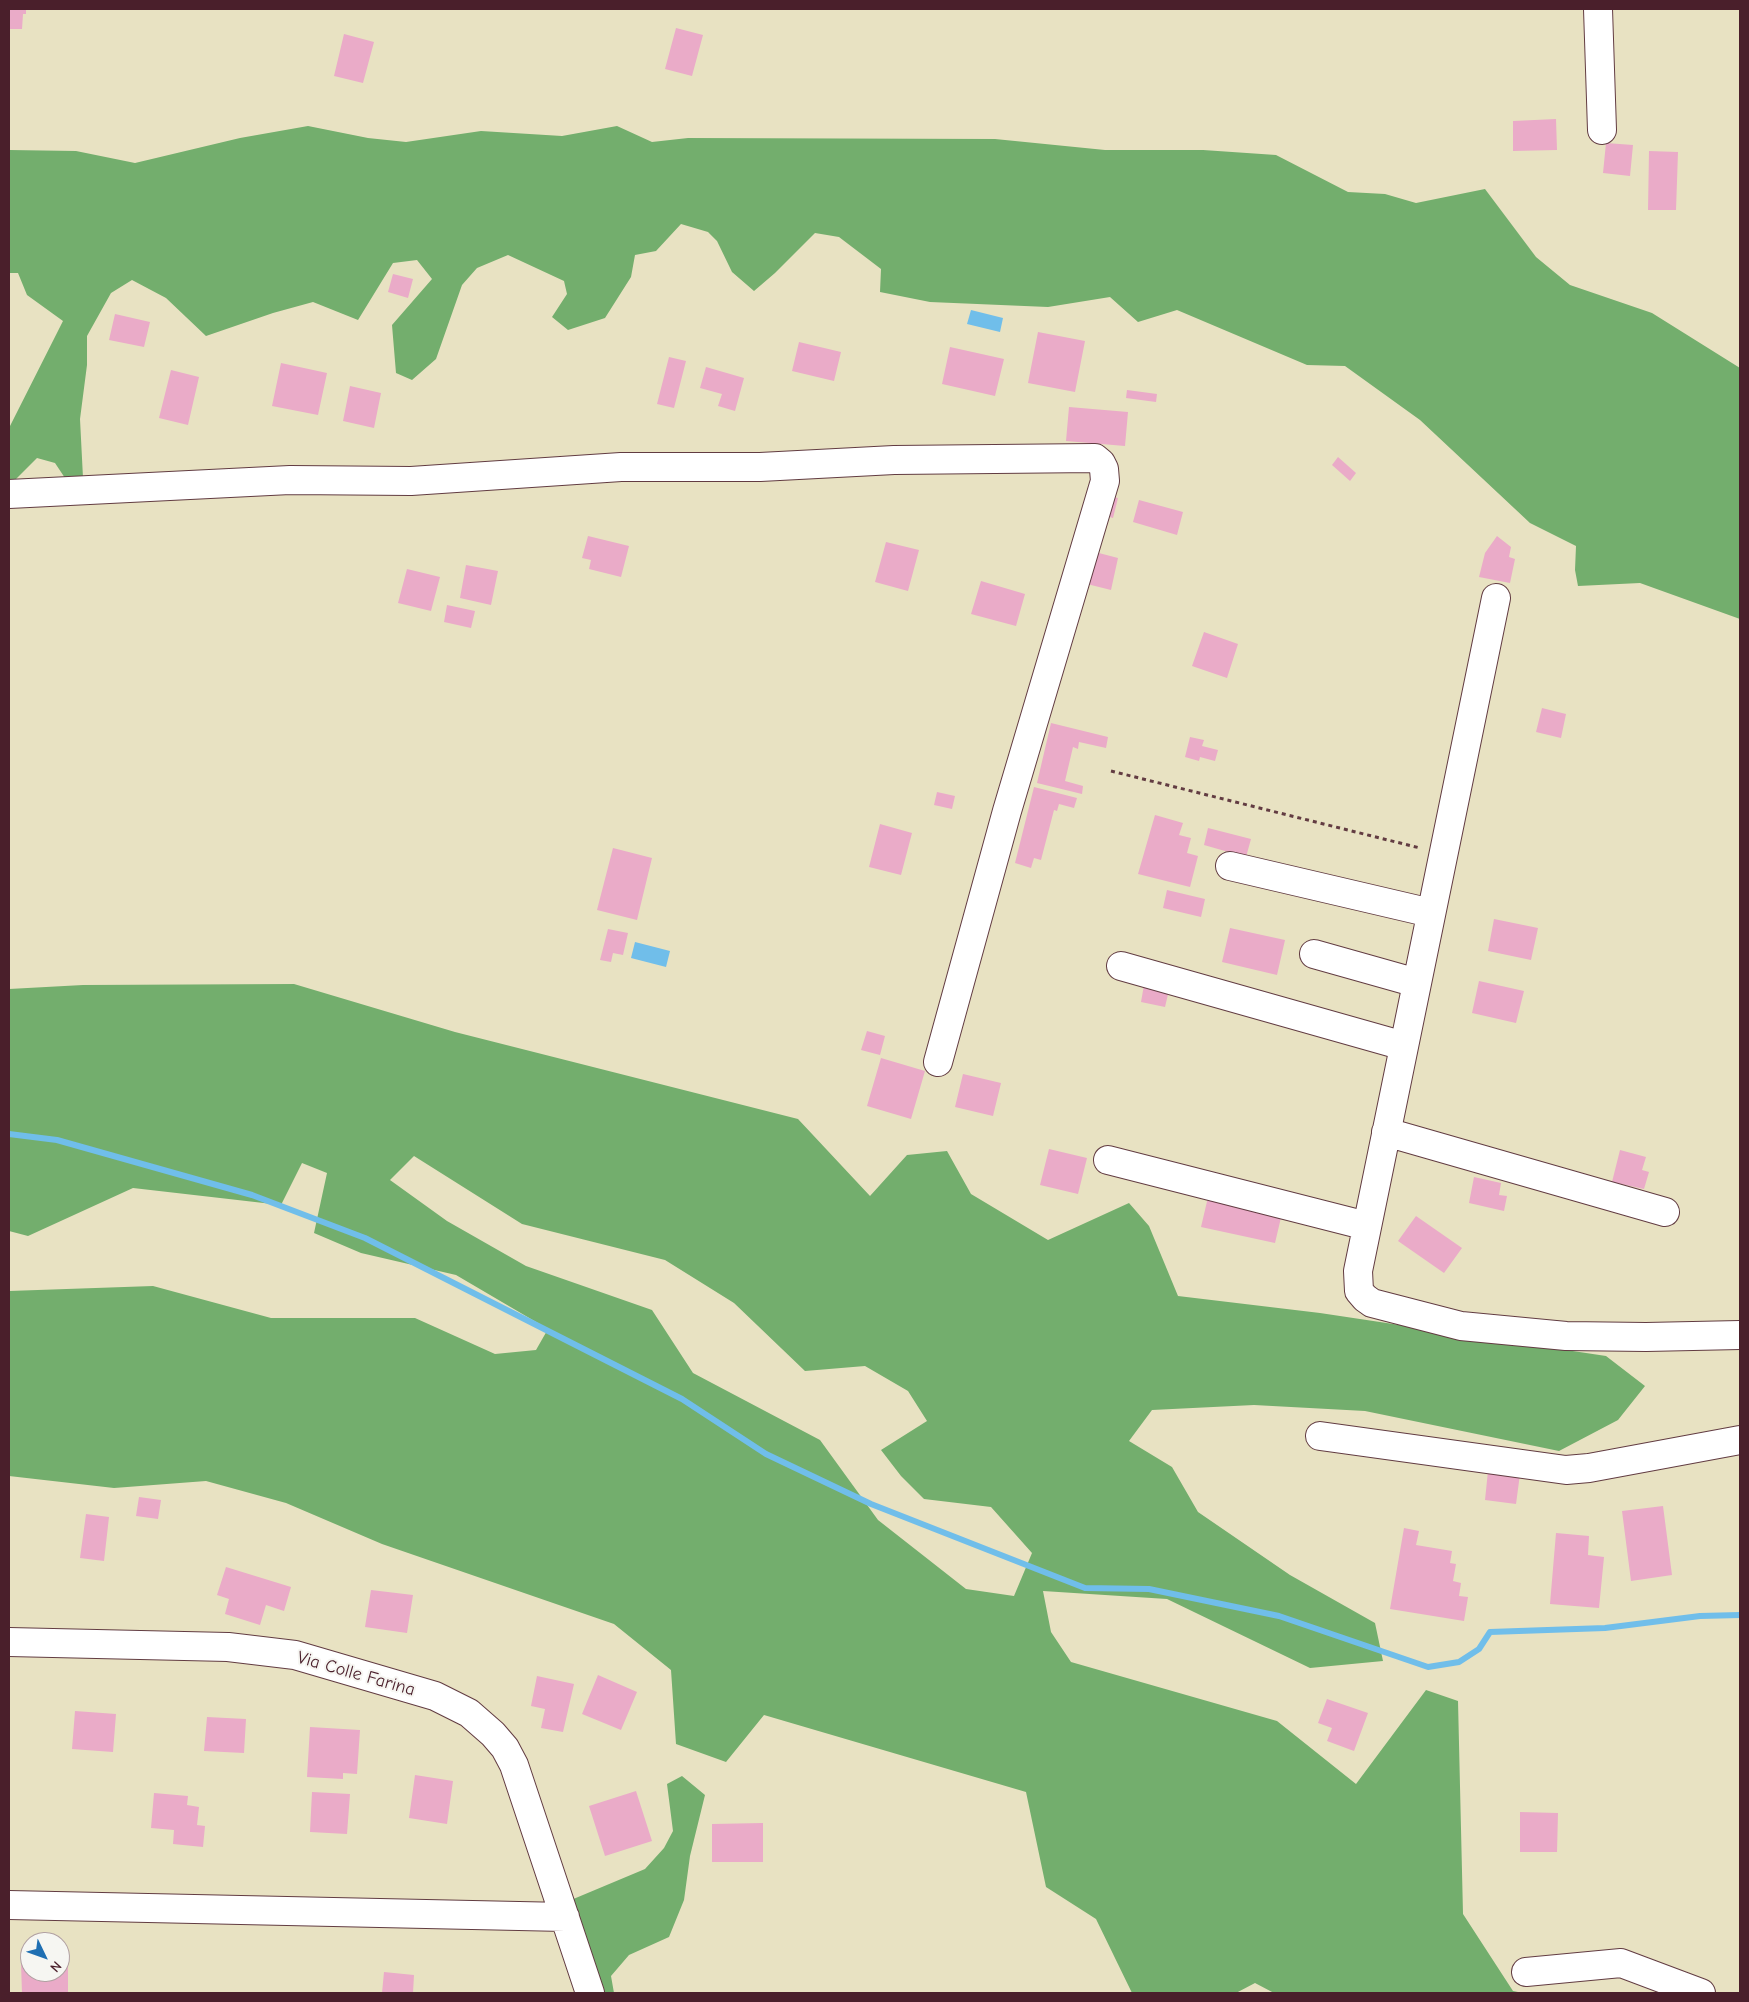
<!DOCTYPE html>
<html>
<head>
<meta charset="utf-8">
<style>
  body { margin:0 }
  #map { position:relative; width:1749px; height:2002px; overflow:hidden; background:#e8e2c2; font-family:"Comic Neue",sans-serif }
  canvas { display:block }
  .frame { position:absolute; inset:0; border:10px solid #4a1f2b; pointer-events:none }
  .north { position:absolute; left:20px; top:1932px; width:50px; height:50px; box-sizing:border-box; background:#f6f6f2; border:1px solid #b1a0a2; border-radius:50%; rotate:132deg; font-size:14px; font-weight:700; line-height:20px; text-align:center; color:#4a1f2b }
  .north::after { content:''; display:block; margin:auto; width:18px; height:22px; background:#1f6fb2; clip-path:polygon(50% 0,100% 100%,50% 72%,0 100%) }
</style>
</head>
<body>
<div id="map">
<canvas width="1749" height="2002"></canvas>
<div class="frame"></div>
<div class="north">N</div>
</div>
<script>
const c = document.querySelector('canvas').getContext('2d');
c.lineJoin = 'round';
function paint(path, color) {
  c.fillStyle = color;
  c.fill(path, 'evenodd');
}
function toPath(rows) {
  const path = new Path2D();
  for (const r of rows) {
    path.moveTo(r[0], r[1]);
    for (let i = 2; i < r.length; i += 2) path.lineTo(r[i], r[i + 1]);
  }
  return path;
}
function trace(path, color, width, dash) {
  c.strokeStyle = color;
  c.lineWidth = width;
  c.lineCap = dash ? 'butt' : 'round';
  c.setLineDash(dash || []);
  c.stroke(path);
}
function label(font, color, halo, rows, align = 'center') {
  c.font = font + ' "Comic Neue",sans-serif';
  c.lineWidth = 4;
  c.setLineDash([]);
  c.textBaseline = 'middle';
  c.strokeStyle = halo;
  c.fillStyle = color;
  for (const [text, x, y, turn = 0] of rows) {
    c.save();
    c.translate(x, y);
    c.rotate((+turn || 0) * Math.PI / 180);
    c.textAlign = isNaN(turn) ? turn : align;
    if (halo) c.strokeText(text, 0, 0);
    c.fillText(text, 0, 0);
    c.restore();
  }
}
paint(toPath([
  [308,126,368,138,406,142,481,131,562,136,617,126,652,142,688,138,995,139,1105,150,1203,150,1276,155,1348,192,1385,194,1416,203,1485,189,1536,257,1570,285,1652,313,1740,368,1740,619,1640,583,1578,586,1575,570,1576,546,1530,523,1420,420,1345,366,1307,365,1177,310,1138,322,1110,297,1048,307,930,302,880,292,881,269,839,237,815,233,775,273,754,291,732,272,717,241,708,232,681,224,656,251,635,255,631,277,605,318,568,330,552,317,567,294,564,281,508,255,477,268,462,285,436,359,412,380,396,373,392,325,432,279,417,260,393,263,358,320,313,302,273,313,206,336,166,298,132,280,111,293,87,336,87,365,80,419,83,478,67,481,55,463,37,458,13,482,9,481,9,428,63,321,27,295,18,273,9,273,9,150,76,151,135,163,240,138],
  [294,984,455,1032,798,1119,870,1196,907,1155,947,1151,971,1194,1048,1240,1129,1203,1149,1226,1178,1296,1320,1313,1606,1356,1645,1386,1618,1420,1559,1451,1365,1411,1254,1405,1152,1410,1129,1441,1172,1467,1198,1512,1290,1575,1375,1623,1383,1661,1310,1668,1167,1599,1043,1591,1051,1632,1071,1662,1277,1721,1356,1784,1426,1690,1458,1701,1463,1914,1513,1991,1523,1993,1274,1993,1255,1983,1236,1993,1132,1993,1096,1919,1046,1887,1026,1792,764,1715,726,1762,676,1744,671,1670,614,1624,382,1544,286,1503,206,1481,114,1488,9,1476,9,1291,153,1286,271,1318,415,1318,495,1354,536,1350,548,1329,456,1275,361,1253,314,1233,327,1173,302,1163,281,1205,133,1188,28,1236,9,1231,9,989,83,985],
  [414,1156,522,1224,665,1260,734,1303,805,1371,865,1366,908,1391,927,1421,881,1450,901,1476,924,1499,991,1507,1032,1553,1014,1596,966,1589,878,1520,820,1440,693,1373,652,1310,526,1266,447,1221,390,1180],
  [682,1776,705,1795,690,1856,684,1900,669,1937,629,1955,611,1976,614,1993,599,1993,571,1900,645,1869,664,1848,673,1831,667,1784]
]), '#73ae6d');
paint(toPath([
  [971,310,1003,318,1000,332,967,324],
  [635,942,670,951,666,967,631,958]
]), '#70beea');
trace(toPath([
  [9,1134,57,1140,252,1195,365,1238,682,1399,766,1454,871,1504,1085,1588,1149,1589,1279,1616,1428,1667,1459,1662,1479,1649,1490,1632,1605,1628,1700,1616,1740,1615]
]), '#70beea', 6);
paint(toPath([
  [9,9,26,9,26,14,23,14,22,29,9,29],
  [676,28,703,35,692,76,665,69],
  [344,34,374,42,363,83,334,76],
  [1556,119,1557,150,1513,151,1513,121],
  [1606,143,1633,145,1630,176,1603,173],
  [1649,151,1678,152,1676,210,1648,210],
  [393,274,413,279,408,298,388,292],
  [115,314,150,322,144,347,109,340],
  [1038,332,1085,341,1075,392,1028,383],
  [799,342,841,352,834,381,792,371],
  [950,347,1004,359,995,396,942,384],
  [669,357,686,361,674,408,657,404],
  [281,363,327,373,318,415,272,406],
  [706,367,744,378,735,411,718,406,722,394,700,388],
  [171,370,199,377,188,425,159,418],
  [350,386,381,393,374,428,343,421],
  [1127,390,1157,394,1156,402,1126,398],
  [1069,407,1128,412,1125,446,1066,441],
  [1338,457,1356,473,1350,481,1332,465],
  [1105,495,1118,498,1113,518,1100,514],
  [1139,500,1183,512,1177,535,1133,522],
  [588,536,629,546,621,577,589,569,591,560,582,558],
  [1497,536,1511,547,1509,557,1515,559,1510,583,1479,577,1485,553],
  [886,542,919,550,908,591,875,582],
  [1095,552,1118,558,1111,590,1087,584],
  [466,565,498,571,491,605,460,598],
  [407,569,440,577,431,611,398,603],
  [981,581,1025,594,1016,626,971,614],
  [447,605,475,611,471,628,444,622],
  [1204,632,1238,644,1227,678,1192,666],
  [1542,708,1566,714,1561,738,1536,732],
  [1051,723,1108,737,1106,748,1079,742,1078,749,1073,747,1065,781,1083,786,1082,794,1037,783],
  [1190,737,1204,740,1202,746,1218,750,1215,761,1200,757,1199,761,1185,757],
  [1034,787,1077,798,1074,808,1059,804,1057,811,1054,810,1041,860,1034,858,1031,868,1015,863],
  [937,792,955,796,952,809,934,805],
  [1155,815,1183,823,1179,835,1191,838,1187,853,1198,856,1190,887,1138,874],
  [880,824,912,833,901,875,869,867],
  [1208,828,1251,839,1246,857,1204,845],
  [613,848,652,858,637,920,597,910],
  [1167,890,1205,899,1201,917,1163,908],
  [1494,919,1538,928,1531,960,1488,951],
  [1230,928,1285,940,1277,975,1222,962],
  [608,929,628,933,623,955,613,953,611,962,600,960],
  [1479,981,1524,991,1516,1023,1472,1013],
  [1144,985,1169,990,1165,1007,1141,1002],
  [867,1031,885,1036,880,1055,861,1050],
  [881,1058,925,1071,911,1119,867,1106],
  [963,1074,1001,1083,993,1116,955,1107],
  [1049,1149,1087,1158,1078,1194,1040,1185],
  [1620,1150,1646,1157,1642,1170,1649,1172,1644,1189,1612,1182],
  [1474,1177,1501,1183,1499,1195,1507,1196,1504,1211,1469,1203],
  [1209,1193,1283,1209,1275,1243,1201,1227],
  [1416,1216,1462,1248,1444,1273,1398,1241],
  [1488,1471,1520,1474,1516,1504,1485,1500],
  [139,1497,161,1500,158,1519,136,1516],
  [1663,1506,1672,1575,1631,1581,1622,1511],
  [86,1514,109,1517,104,1561,80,1558],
  [1404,1528,1419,1531,1416,1545,1452,1551,1450,1563,1456,1564,1453,1581,1461,1583,1459,1596,1468,1597,1464,1621,1390,1609],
  [1556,1533,1589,1536,1588,1555,1604,1557,1599,1608,1550,1604],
  [226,1567,291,1587,284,1611,266,1605,260,1625,225,1614,229,1599,217,1595],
  [371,1590,413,1595,407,1633,365,1627],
  [598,1675,637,1692,621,1730,582,1714],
  [537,1676,574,1684,563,1732,541,1728,545,1709,531,1706],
  [1327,1699,1368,1713,1354,1751,1327,1741,1332,1728,1318,1723],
  [75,1711,116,1714,113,1752,72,1749],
  [207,1717,246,1719,244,1753,204,1751],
  [310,1727,360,1730,357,1774,343,1773,343,1779,307,1777],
  [415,1775,453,1781,447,1824,409,1818],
  [636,1791,652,1841,605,1856,589,1806],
  [312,1792,350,1794,347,1834,310,1832],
  [154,1793,188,1796,187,1805,199,1807,197,1825,205,1826,203,1847,173,1844,174,1830,151,1828],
  [1520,1812,1558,1813,1557,1852,1520,1852],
  [763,1823,763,1862,712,1862,712,1824],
  [30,1963,30,1972,60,1972,60,1963,68,1963,68,1993,22,1993,21,1964],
  [384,1972,414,1975,413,1993,382,1993]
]), '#eaabc8');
const minor = toPath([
  [1598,9,1602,130],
  [9,494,290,480,411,481,621,467,760,467,894,460,1095,458,1101,463,1104,469,1105,481,1007,811,938,1062],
  [1496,598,1358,1271,1359,1291,1365,1298,1372,1303,1461,1326,1566,1336,1646,1337,1740,1335],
  [1230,866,1431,913],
  [1314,954,1417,983],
  [1121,966,1404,1046],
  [1386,1132,1665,1212],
  [1108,1160,1367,1226],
  [1320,1436,1566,1470,1589,1468,1740,1440],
  [9,1642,228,1647,295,1655,435,1696,469,1713,493,1734,505,1748,514,1765,590,1993],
  [9,1905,565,1917],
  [1526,1972,1621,1963,1701,1993]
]);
trace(minor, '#623c42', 30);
trace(toPath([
  [1111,771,1420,848]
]), '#623c42', 3, [4, 4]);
trace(minor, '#fff', 28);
label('18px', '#4a1f2b', '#f6f6f2', [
  ["Via Colle Farina",356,1674,16]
]);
</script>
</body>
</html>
